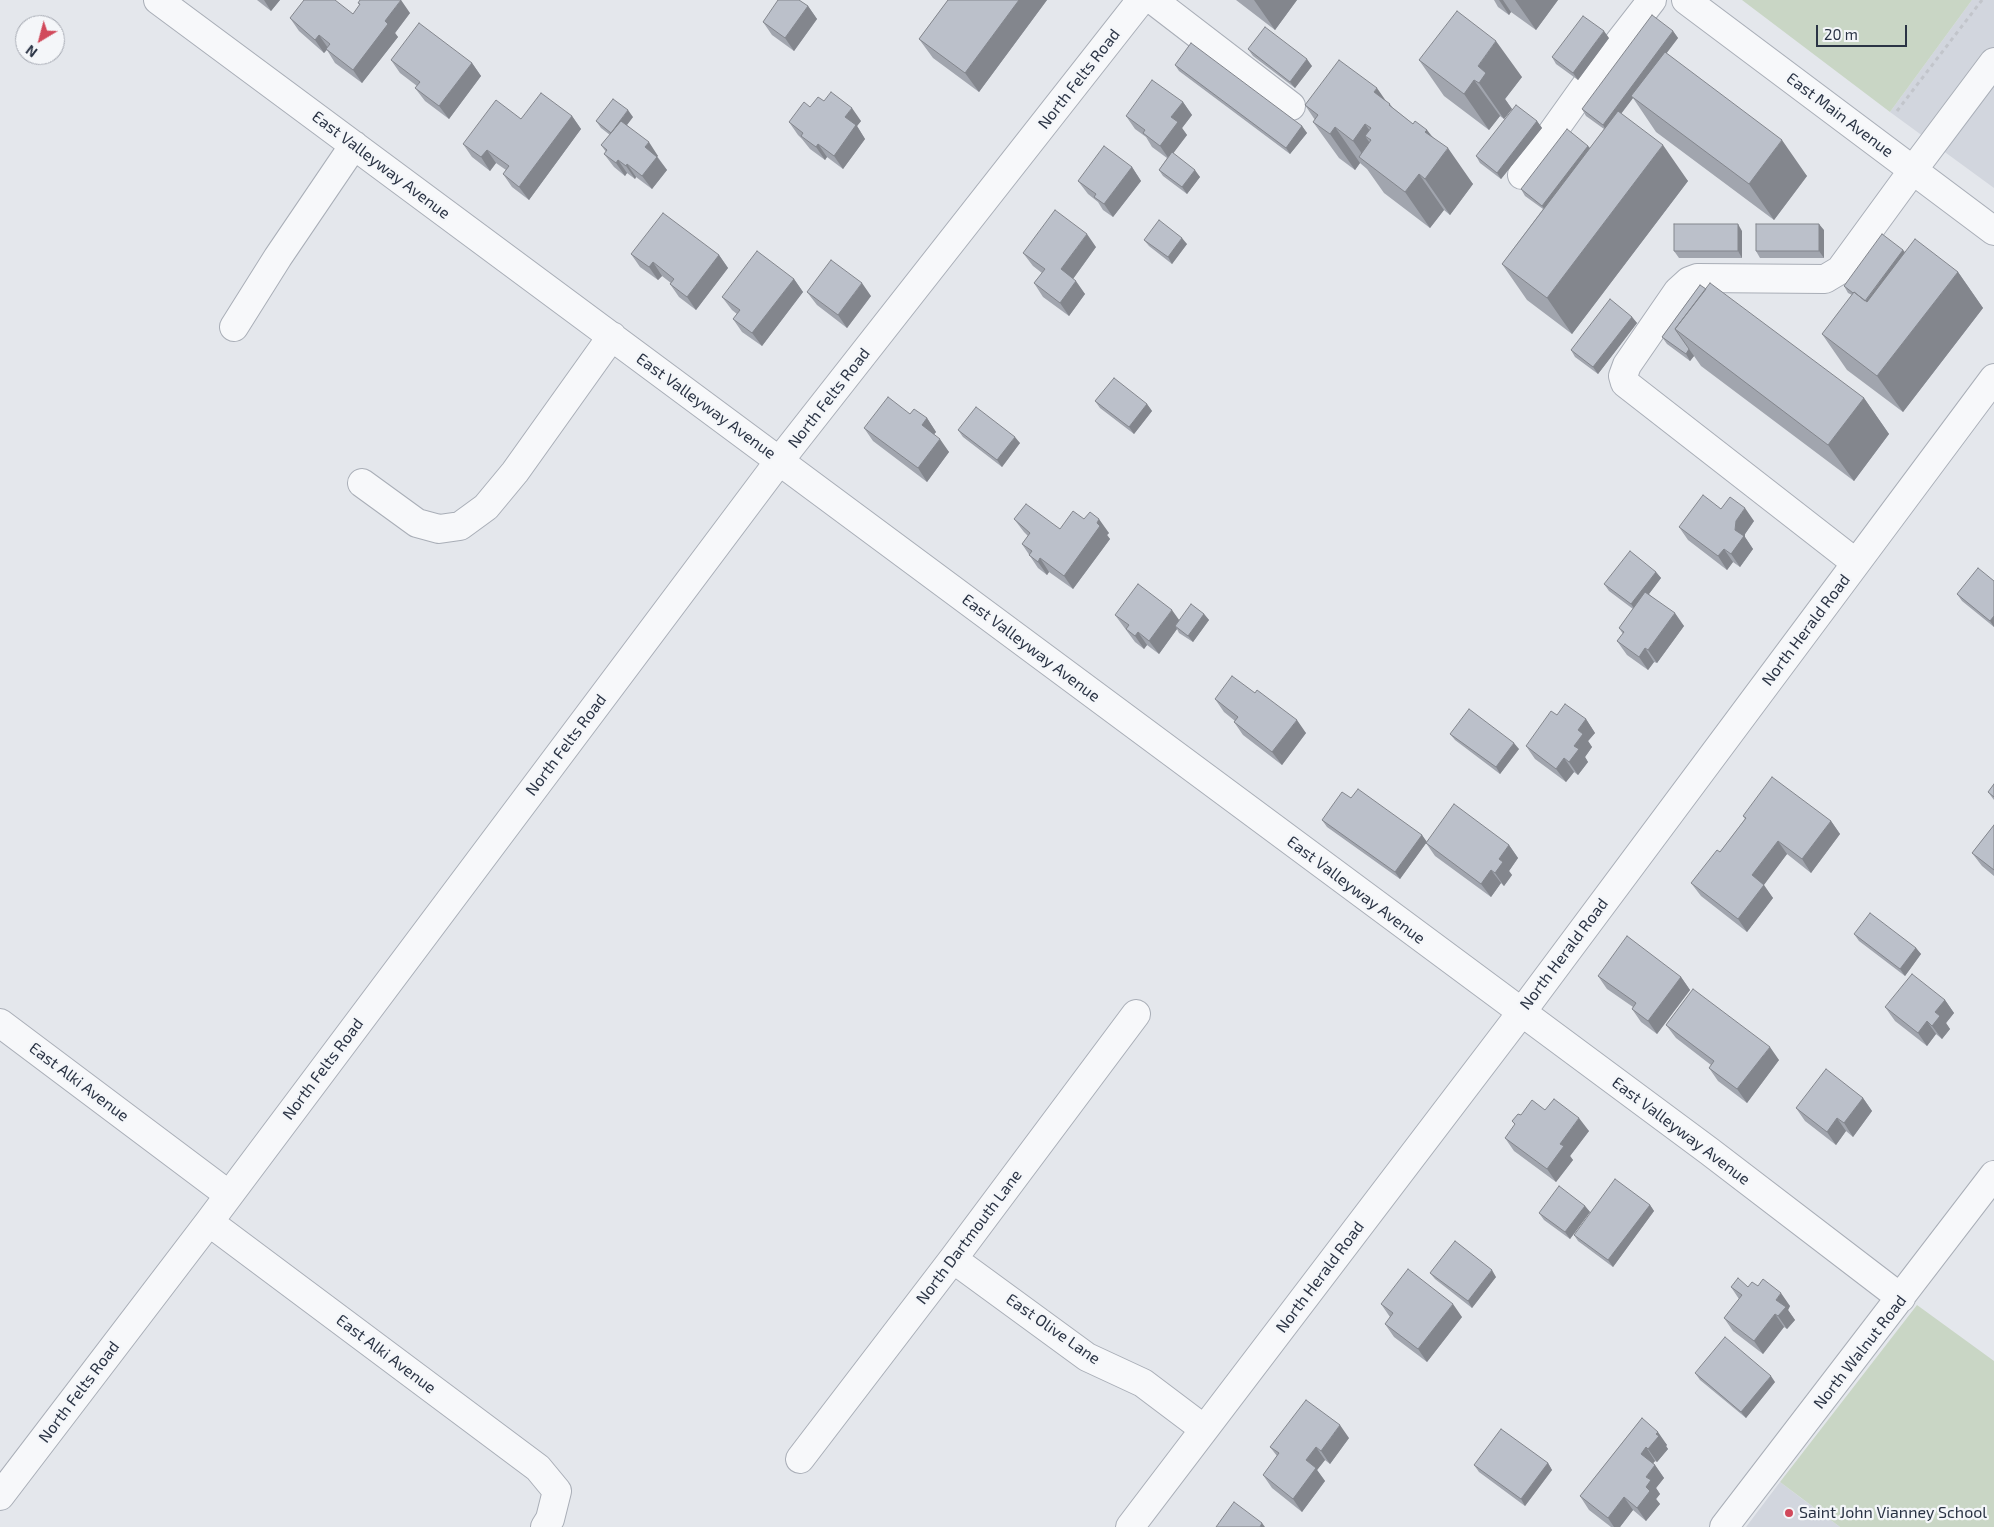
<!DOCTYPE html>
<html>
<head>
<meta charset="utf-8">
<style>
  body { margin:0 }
  #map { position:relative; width:1994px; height:1527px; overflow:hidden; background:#e4e7ec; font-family:"Exo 2",sans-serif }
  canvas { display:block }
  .north { position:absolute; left:15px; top:15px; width:50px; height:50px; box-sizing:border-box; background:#f4f6f9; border:1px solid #a4a8b1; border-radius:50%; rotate:217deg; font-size:14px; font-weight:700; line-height:20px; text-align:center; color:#2b3445 }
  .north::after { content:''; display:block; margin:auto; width:18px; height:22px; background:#d1495b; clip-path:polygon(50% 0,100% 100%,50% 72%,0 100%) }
  .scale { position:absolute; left:1816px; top:25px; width:91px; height:22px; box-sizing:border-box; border:2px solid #2b3445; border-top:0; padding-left:6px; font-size:15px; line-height:18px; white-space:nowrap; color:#2b3445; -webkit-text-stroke:4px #f4f6f9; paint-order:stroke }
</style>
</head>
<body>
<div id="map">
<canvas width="1994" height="1527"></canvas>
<div class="north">N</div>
<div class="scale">20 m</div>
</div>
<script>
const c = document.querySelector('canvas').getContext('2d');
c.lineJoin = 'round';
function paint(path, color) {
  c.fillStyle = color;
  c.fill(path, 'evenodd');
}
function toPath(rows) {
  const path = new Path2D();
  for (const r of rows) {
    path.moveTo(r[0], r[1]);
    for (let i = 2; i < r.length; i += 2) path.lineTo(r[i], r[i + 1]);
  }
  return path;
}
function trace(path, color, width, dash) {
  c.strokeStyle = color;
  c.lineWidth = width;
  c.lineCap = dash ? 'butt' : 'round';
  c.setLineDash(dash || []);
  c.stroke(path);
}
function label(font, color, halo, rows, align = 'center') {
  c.font = font + ' "Exo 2",sans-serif';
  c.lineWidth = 4.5;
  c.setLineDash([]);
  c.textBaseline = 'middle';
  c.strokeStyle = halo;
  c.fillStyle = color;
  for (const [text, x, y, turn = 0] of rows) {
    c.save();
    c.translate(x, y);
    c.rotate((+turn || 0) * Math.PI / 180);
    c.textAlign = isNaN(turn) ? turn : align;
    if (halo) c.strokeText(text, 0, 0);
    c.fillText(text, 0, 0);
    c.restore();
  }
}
paint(toPath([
  [1972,0,1994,0,1994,188,1890,112],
  [1780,1482,1801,1498,1840,1527,1746,1527]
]), '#d2d6de');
paint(toPath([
  [1742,0,1972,0,1890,112],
  [1917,1305,1994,1361,1994,1527,1840,1527,1780,1482]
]), '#c9d6c5');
const minor = toPath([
  [158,0,1709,1151,1901,1298],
  [1153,0,1291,106],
  [1686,0,1994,231],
  [1522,175,1592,77,1652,0],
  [234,327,278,257,354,145],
  [362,483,417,523,439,529,460,526,486,507,515,472,612,336],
  [1856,563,1625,383,1623,376,1627,365,1678,291,1689,281,1697,278,1825,279,1840,270,1913,170,1994,62],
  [0,1023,229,1195],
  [209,1222,538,1468,557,1491,550,1519,545,1527],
  [953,1259,1087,1357,1143,1383,1204,1429],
  [800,1459,953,1259,1136,1014],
  [0,1496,209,1222,780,460,1141,0],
  [1130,1527,1521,1013,1994,378],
  [1724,1527,1994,1175]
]);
trace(minor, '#a9aeb7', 30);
trace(toPath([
  [1897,111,1982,0]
]), '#c2c5cb', 3, [4, 4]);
trace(minor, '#f7f8fa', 28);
paint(toPath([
  [257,0,280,0,271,11],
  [948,0,1047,0,979,92,933,58,919,39],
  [1236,0,1297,0,1275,30],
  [1494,0,1558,0,1536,30,1511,12,1509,15,1498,7],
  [358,3,410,13,395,33,398,37,362,83,335,63,327,50,324,53,299,31,290,18,353,14,360,5],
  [808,6,817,19,794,51,772,35,763,22],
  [1673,31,1678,38,1666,53,1807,176,1774,220,1656,132,1633,98,1621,114,1688,181,1572,334,1527,300,1502,264,1543,209,1525,196,1521,189,1588,146,1590,148,1604,129,1586,116,1582,109],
  [1609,38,1578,80,1556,64,1552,57],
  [1248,49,1312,66,1295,88,1253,56],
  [391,60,472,63,481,76,449,119,425,101,415,88,417,86,400,73],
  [1419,60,1522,77,1505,99,1512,109,1504,119,1500,116,1489,130,1444,96],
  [1175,65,1302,126,1307,133,1290,154,1179,71],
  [824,101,861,121,857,126,865,139,843,169,827,157,825,160,810,149,802,139,798,135,789,122,810,107],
  [1386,101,1390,104,1393,108,1413,124,1427,130,1432,136,1473,184,1450,215,1444,210,1430,228,1384,193,1367,169,1360,163,1355,170,1339,158,1313,122,1315,120,1305,105],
  [1183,102,1192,115,1182,128,1187,135,1173,153,1200,177,1187,194,1163,176,1159,170,1167,158,1152,147,1146,137,1135,129,1126,116],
  [572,116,581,129,529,200,512,187,503,174,506,170,496,163,490,171,472,157,463,144,521,119],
  [633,117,627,125,658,156,657,156,667,170,652,189,636,177,635,179,627,173,625,176,614,167,604,154,606,152,601,145,610,135,601,128,596,121],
  [1537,121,1542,128,1501,179,1480,163,1476,156],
  [1132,167,1141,181,1113,217,1103,210,1098,202,1088,194,1078,181],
  [1824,230,1824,258,1760,258,1756,251],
  [1742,231,1742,258,1679,258,1674,251],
  [1144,240,1187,244,1172,264,1149,246],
  [1096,247,1073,279,1085,294,1069,316,1043,297,1034,283,1042,273,1033,266,1023,253],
  [1903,250,1905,252,1958,272,1983,308,1903,412,1847,370,1822,334,1852,295,1848,293,1844,286],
  [631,254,719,255,728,268,696,310,679,297,670,284,671,283,662,276,658,280,640,267],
  [794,279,803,292,762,346,742,332,733,319,737,314,732,310,722,297],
  [1700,285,1864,398,1889,434,1854,481,1701,366,1694,356,1690,361,1667,344,1662,337],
  [807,292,871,296,847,328,817,305],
  [1632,317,1637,323,1598,374,1575,357,1571,350],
  [1095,401,1147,404,1152,411,1134,434,1100,408],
  [910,414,927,418,936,432,934,434,949,452,927,482,873,441,864,428],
  [958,430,1020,443,1002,467,963,437],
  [1721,509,1754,521,1745,534,1745,537,1753,549,1740,567,1733,562,1727,570,1688,540,1679,527],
  [1014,519,1060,529,1084,519,1109,533,1107,535,1110,539,1073,589,1049,572,1047,575,1038,568,1022,544,1028,536,1024,532],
  [1656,572,1661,578,1649,594,1684,626,1657,663,1654,662,1648,670,1627,655,1617,641,1623,634,1619,628,1633,609,1609,591,1604,584],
  [1994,581,1994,627,1962,601,1957,594],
  [1204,614,1209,620,1193,642,1179,633,1177,629,1159,654,1147,645,1144,649,1135,642,1115,615,1179,620],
  [1255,693,1306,733,1282,765,1243,735,1234,722,1235,721,1224,712,1215,699],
  [1557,715,1586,719,1595,733,1588,741,1592,747,1585,757,1588,762,1578,775,1574,772,1566,782,1535,759,1526,746],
  [1450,734,1519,749,1500,774,1455,740],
  [1994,784,1994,800,1988,792],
  [1351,798,1422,835,1426,842,1509,845,1518,858,1509,871,1512,875,1504,886,1501,883,1491,897,1435,856,1426,843,1400,879,1327,827,1322,820],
  [1743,816,1831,821,1840,834,1811,873,1787,854,1763,885,1773,898,1747,932,1701,896,1691,883,1720,852,1745,819],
  [1994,825,1994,876,1982,866,1972,853],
  [1854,934,1916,948,1921,954,1905,976,1859,941],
  [1598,976,1681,977,1690,990,1657,1034,1641,1022,1632,1009,1633,1007,1607,989],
  [1945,1000,1954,1013,1946,1023,1950,1029,1942,1039,1936,1034,1927,1046,1895,1021,1885,1007],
  [1666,1025,1779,1060,1747,1103,1718,1081,1709,1068,1711,1065,1676,1038],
  [1863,1098,1872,1111,1853,1137,1846,1131,1836,1145,1805,1121,1796,1108],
  [1545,1110,1589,1131,1570,1156,1573,1160,1556,1182,1514,1151,1505,1138,1515,1125,1512,1121,1521,1115],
  [1650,1205,1654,1211,1613,1267,1578,1241,1574,1235],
  [1585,1206,1590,1212,1570,1239,1544,1220,1539,1213],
  [1430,1273,1496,1277,1472,1308,1435,1279],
  [1758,1286,1790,1306,1788,1310,1795,1320,1787,1329,1784,1327,1763,1354,1733,1331,1724,1318,1739,1299,1731,1287],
  [1381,1304,1462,1317,1427,1362,1394,1337,1385,1324,1390,1317],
  [1695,1373,1775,1382,1746,1418,1700,1380],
  [1642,1418,1667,1445,1666,1446,1668,1449,1657,1462,1655,1461,1653,1463,1655,1465,1664,1478,1656,1488,1660,1494,1656,1499,1660,1504,1646,1521,1633,1510,1620,1527,1611,1527,1589,1510,1580,1496],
  [1349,1438,1330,1464,1325,1460,1317,1470,1325,1481,1302,1512,1272,1488,1263,1475,1277,1456,1270,1447],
  [1548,1463,1552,1470,1525,1506,1479,1472,1474,1465]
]), '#a1a5ae');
paint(toPath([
  [264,0,280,0,271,11],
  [401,0,410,13,395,33,398,37,362,83,353,70,385,21],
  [1019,0,1047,0,979,92,965,73],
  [1254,0,1297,0,1275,30],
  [1499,0,1503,0,1511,12,1509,15],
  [1515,0,1558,0,1536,30],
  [808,6,817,19,794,51,785,38],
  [1604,31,1609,38,1578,80,1573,73],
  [1673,31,1678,38,1633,98,1631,96,1633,98,1607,132,1603,125],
  [319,35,328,48,324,53,315,40],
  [1496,41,1522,77,1505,99,1512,109,1504,119,1479,83,1478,66],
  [1307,59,1312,66,1295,88,1290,82],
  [472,63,481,76,449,119,439,106],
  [1474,80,1500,116,1489,130,1464,94],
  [1377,88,1402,124,1374,92],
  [1183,102,1192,115,1182,128,1187,135,1169,159,1160,146,1171,117],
  [852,108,861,121,857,126,865,139,843,169,834,156,845,117],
  [628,110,633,117,616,139,611,133],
  [572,116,581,129,529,200,519,187],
  [1537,121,1542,128,1501,179,1497,173],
  [1365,124,1391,160,1371,140,1365,136,1386,166,1370,165,1353,141],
  [1302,126,1307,133,1290,154,1286,148],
  [1335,127,1360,163,1355,170,1330,134],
  [1427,130,1444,154,1448,148,1473,184,1450,215,1425,179,1425,132],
  [1782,140,1807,176,1774,220,1749,184],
  [649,142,658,156,654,160,645,147],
  [818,144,827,157,825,160,816,147],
  [1663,145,1688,181,1572,334,1547,298],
  [1588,146,1593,152,1547,212,1542,206],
  [487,150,496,163,490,171,481,157],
  [657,157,667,170,652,189,642,176],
  [618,160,627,173,625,176,616,163],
  [627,164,636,177,635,179,626,166],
  [1132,167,1141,181,1113,217,1104,204],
  [1195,170,1200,177,1187,194,1182,187],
  [1419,174,1444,210,1430,228,1405,192],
  [1738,224,1742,231,1742,258,1738,251],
  [1819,224,1824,230,1824,258,1819,251],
  [1087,234,1096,247,1070,283,1061,269],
  [1182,238,1187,244,1172,264,1168,257],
  [1903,250,1908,257,1869,308,1865,302],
  [719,255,728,268,696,310,687,297],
  [653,262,662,276,658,280,649,267],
  [1958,272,1983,308,1903,412,1877,376],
  [794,279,803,292,762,346,752,333],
  [1076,281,1085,294,1069,316,1060,303],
  [862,283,871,296,847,328,838,315],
  [1632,317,1637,323,1598,374,1593,367],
  [1689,349,1694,356,1690,361,1686,354],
  [1864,398,1889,434,1854,481,1828,445],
  [1147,404,1152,411,1134,434,1129,427],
  [927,418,936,432,931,438,922,425],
  [1015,437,1020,443,1002,467,997,460],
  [940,439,949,452,927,482,918,468],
  [1745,508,1754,521,1745,534,1745,537,1753,549,1740,567,1731,554,1735,530,1736,521],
  [1099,519,1109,533,1107,535,1110,539,1073,589,1064,576],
  [1724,549,1733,562,1727,570,1718,556],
  [1040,558,1049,572,1047,575,1038,562],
  [1656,572,1661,578,1636,611,1631,604],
  [1172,610,1182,624,1175,626,1177,629,1159,654,1149,641],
  [1675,613,1684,626,1657,663,1648,650],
  [1204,614,1209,620,1193,642,1188,636],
  [1994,616,1994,627,1990,621],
  [1138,632,1147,645,1144,649,1135,636],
  [1645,648,1654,662,1648,670,1639,657],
  [1586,719,1595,733,1588,741,1592,747,1585,757,1588,762,1578,775,1569,762,1574,746,1578,730],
  [1297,720,1306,733,1282,765,1272,752],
  [1514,743,1519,749,1500,774,1496,767],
  [1564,758,1574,772,1566,782,1556,769],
  [1831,821,1840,834,1811,873,1802,859],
  [1422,835,1427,842,1400,879,1395,872],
  [1778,841,1787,854,1761,889,1752,875],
  [1509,845,1518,858,1509,871,1512,875,1504,886,1495,873,1499,859],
  [1491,870,1501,883,1491,897,1481,884],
  [1764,885,1773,898,1747,932,1738,919],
  [1916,948,1921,954,1905,976,1900,969],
  [1681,977,1690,990,1657,1034,1648,1021],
  [1945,1000,1954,1013,1946,1023,1950,1029,1942,1039,1932,1026,1935,1012],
  [1927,1021,1936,1034,1927,1046,1918,1033],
  [1770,1047,1779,1060,1747,1103,1737,1089],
  [1863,1098,1872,1111,1853,1137,1844,1123],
  [1579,1118,1589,1131,1570,1156,1573,1160,1556,1182,1547,1169,1560,1144],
  [1837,1118,1846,1131,1836,1145,1827,1132],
  [1650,1205,1654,1211,1613,1267,1608,1260],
  [1585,1206,1590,1212,1570,1239,1565,1232],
  [1492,1270,1496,1277,1472,1308,1468,1301],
  [1781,1293,1790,1306,1788,1310,1795,1320,1787,1329,1778,1316,1776,1300],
  [1453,1304,1462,1317,1427,1362,1418,1349],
  [1775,1314,1784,1327,1763,1354,1754,1341],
  [1771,1376,1775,1382,1746,1418,1741,1412],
  [1340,1425,1349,1438,1330,1464,1321,1451],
  [1658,1432,1667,1445,1666,1446,1668,1449,1657,1462,1648,1449,1656,1434],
  [1316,1447,1325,1460,1317,1470,1325,1481,1302,1512,1293,1499,1306,1460],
  [1646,1447,1655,1461,1650,1467,1641,1454],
  [1548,1463,1552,1470,1525,1506,1521,1499],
  [1655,1465,1664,1478,1656,1488,1660,1494,1656,1499,1660,1504,1646,1521,1637,1508,1646,1487,1646,1477],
  [1624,1497,1633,1510,1620,1527,1614,1527,1608,1518],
  [1262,1523,1265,1527,1260,1527]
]), '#83868d');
const building = toPath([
  [304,0,335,0,353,14,360,4,358,3,360,0,401,0,385,21,388,24,353,70,326,49,330,44,319,35,315,40,290,18,304,0],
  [778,0,799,0,808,6,785,38,763,22,778,0],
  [948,0,1019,0,965,73,919,39,948,0],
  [1457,11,1496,41,1478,66,1486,73,1479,83,1474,80,1464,94,1419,60,1457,11],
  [1652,15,1673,31,1603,125,1582,109,1652,15],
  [1583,16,1604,31,1573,73,1552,57,1583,16],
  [419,23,472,63,439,106,415,88,420,82,391,60,419,23],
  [1265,27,1307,59,1290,82,1248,49,1265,27],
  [1191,43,1302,126,1286,148,1175,65,1191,43],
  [1665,52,1782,140,1749,184,1631,96,1665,52],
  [1339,60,1377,88,1374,92,1390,104,1389,105,1413,124,1415,121,1427,130,1425,132,1448,148,1425,179,1419,174,1405,192,1359,157,1371,140,1365,136,1371,128,1365,124,1353,141,1335,127,1330,134,1313,122,1318,115,1305,105,1339,60],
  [1152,80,1183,102,1171,117,1178,122,1160,146,1143,133,1145,130,1126,116,1152,80],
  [831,92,852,108,845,117,856,125,834,156,818,144,816,147,801,136,803,133,789,122,804,102,810,107,818,97,824,101,831,92],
  [541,93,572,116,519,187,503,174,509,166,487,150,481,157,463,144,496,100,521,119,541,93],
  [613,99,628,110,611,133,596,121,613,99],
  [1516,105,1537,121,1497,173,1476,156,1516,105],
  [1618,111,1663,145,1547,298,1502,264,1618,111],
  [621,121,649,142,645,147,657,157,642,176,627,164,626,166,618,160,616,163,604,154,607,150,601,145,621,121],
  [1567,129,1588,146,1542,206,1521,189,1567,129],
  [1104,146,1132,167,1104,204,1094,197,1096,194,1078,181,1104,146],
  [1172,152,1195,170,1182,187,1159,170,1172,152],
  [1055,210,1087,234,1061,269,1076,281,1060,303,1034,283,1045,269,1023,253,1055,210],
  [663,213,719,255,687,297,670,284,674,279,653,262,649,267,631,254,663,213],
  [1159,220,1182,238,1168,257,1144,240,1159,220],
  [1674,224,1738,224,1738,251,1674,251,1674,224],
  [1756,224,1819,224,1819,251,1756,251,1756,224],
  [1882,234,1903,250,1865,301,1854,292,1853,293,1844,286,1882,234],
  [1915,239,1958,272,1877,376,1822,334,1854,292,1867,302,1915,239],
  [757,251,794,279,752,333,733,319,740,310,722,297,757,251],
  [831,260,862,283,838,315,807,292,831,260],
  [1710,283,1864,398,1828,445,1675,329,1710,283],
  [1700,285,1706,289,1675,329,1689,349,1686,354,1662,337,1700,285],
  [1610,299,1632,317,1593,367,1571,350,1610,299],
  [1114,378,1147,404,1129,427,1095,401,1114,378],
  [888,397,910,414,914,409,927,418,922,425,940,439,918,468,864,428,888,397],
  [976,407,1015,437,997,460,958,430,976,407],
  [1703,495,1721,509,1730,497,1745,508,1736,521,1735,530,1744,536,1731,554,1724,549,1718,556,1679,527,1703,495],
  [1026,504,1060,529,1073,511,1084,519,1090,512,1099,519,1097,523,1100,526,1064,576,1040,558,1038,562,1029,555,1032,551,1022,544,1030,533,1014,519,1026,504],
  [1630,551,1656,572,1631,604,1604,584,1630,551],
  [1978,568,1994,581,1994,616,1990,621,1957,594,1978,568],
  [1138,584,1172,610,1149,641,1138,632,1135,636,1126,629,1129,625,1115,615,1138,584],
  [1645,592,1675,613,1648,650,1645,648,1639,657,1617,641,1624,632,1619,628,1645,592],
  [1191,604,1204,614,1188,636,1175,626,1191,604],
  [1232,676,1255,693,1257,690,1297,720,1272,752,1234,722,1238,717,1215,699,1232,676],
  [1565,704,1586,719,1578,730,1583,734,1574,746,1579,749,1569,762,1564,758,1556,769,1526,746,1551,711,1557,715,1565,704],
  [1469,709,1514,743,1496,767,1450,734,1469,709],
  [1772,777,1831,821,1802,859,1778,841,1752,875,1764,885,1738,919,1691,883,1717,850,1720,852,1746,818,1743,816,1772,777],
  [1994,784,1994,797,1988,792,1994,784],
  [1358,789,1422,835,1395,872,1322,820,1342,792,1351,798,1358,789],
  [1454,804,1509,845,1499,859,1503,862,1495,873,1491,870,1481,884,1426,843,1454,804],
  [1994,825,1994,870,1972,853,1994,825],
  [1870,913,1916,948,1900,969,1854,934,1870,913],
  [1627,936,1681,977,1648,1021,1632,1009,1636,1003,1598,976,1627,936],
  [1912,974,1945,1000,1935,1012,1940,1016,1932,1026,1927,1021,1918,1033,1885,1007,1912,974],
  [1693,989,1770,1047,1737,1089,1709,1068,1714,1061,1666,1025,1693,989],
  [1826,1069,1863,1098,1844,1123,1837,1118,1827,1132,1796,1108,1826,1069],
  [1554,1099,1579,1118,1560,1144,1564,1146,1547,1169,1505,1138,1515,1124,1512,1121,1518,1114,1521,1115,1532,1100,1545,1110,1554,1099],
  [1615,1179,1650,1205,1608,1260,1574,1235,1615,1179],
  [1559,1186,1585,1206,1565,1232,1539,1213,1559,1186],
  [1455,1241,1492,1270,1468,1301,1430,1273,1455,1241],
  [1408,1269,1453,1304,1418,1349,1385,1324,1393,1313,1381,1304,1408,1269],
  [1738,1278,1748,1287,1752,1282,1758,1286,1763,1279,1781,1293,1776,1300,1786,1307,1778,1316,1775,1314,1754,1341,1724,1318,1742,1295,1731,1287,1738,1278],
  [1725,1337,1771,1376,1741,1412,1695,1373,1725,1337],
  [1306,1400,1340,1425,1321,1451,1316,1447,1306,1460,1316,1468,1293,1499,1263,1475,1279,1453,1270,1447,1306,1400],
  [1642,1418,1658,1432,1656,1434,1659,1436,1648,1449,1646,1447,1641,1454,1655,1465,1646,1477,1651,1480,1646,1487,1650,1491,1637,1508,1624,1497,1608,1518,1580,1496,1642,1418],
  [1501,1429,1548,1463,1521,1499,1474,1465,1501,1429],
  [1234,1502,1262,1523,1260,1527,1216,1527,1234,1502]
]);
paint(building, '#bbc0ca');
trace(building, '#83868d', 1);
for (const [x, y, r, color] of [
  [1789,1513,5,"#d1495b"]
]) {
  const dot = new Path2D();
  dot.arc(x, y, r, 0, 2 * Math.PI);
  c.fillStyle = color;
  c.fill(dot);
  trace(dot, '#f4f6f9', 2);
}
label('16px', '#2b3445', '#f4f6f9', [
  ["North Felts Road",1079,79,-52],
  ["East Main Avenue",1840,115,37],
  ["East Valleyway Avenue",381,165,37],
  ["North Felts Road",829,398,-52],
  ["East Valleyway Avenue",706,406,36],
  ["North Herald Road",1806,630,-53],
  ["East Valleyway Avenue",1031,648,37],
  ["North Felts Road",566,745,-53],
  ["East Valleyway Avenue",1356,890,37],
  ["North Herald Road",1564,954,-53],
  ["North Felts Road",323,1069,-53],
  ["East Alki Avenue",79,1082,37],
  ["East Valleyway Avenue",1681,1131,37],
  ["North Dartmouth Lane",969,1237,-53],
  ["North Herald Road",1320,1277,-53],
  ["East Olive Lane",1053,1329,35],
  ["North Walnut Road",1860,1352,-52],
  ["East Alki Avenue",386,1354,37],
  ["North Felts Road",79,1392,-53]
]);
label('16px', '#2b3445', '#f4f6f9', [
  ["Saint John Vianney School",1799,1513]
], 'left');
</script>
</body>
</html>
